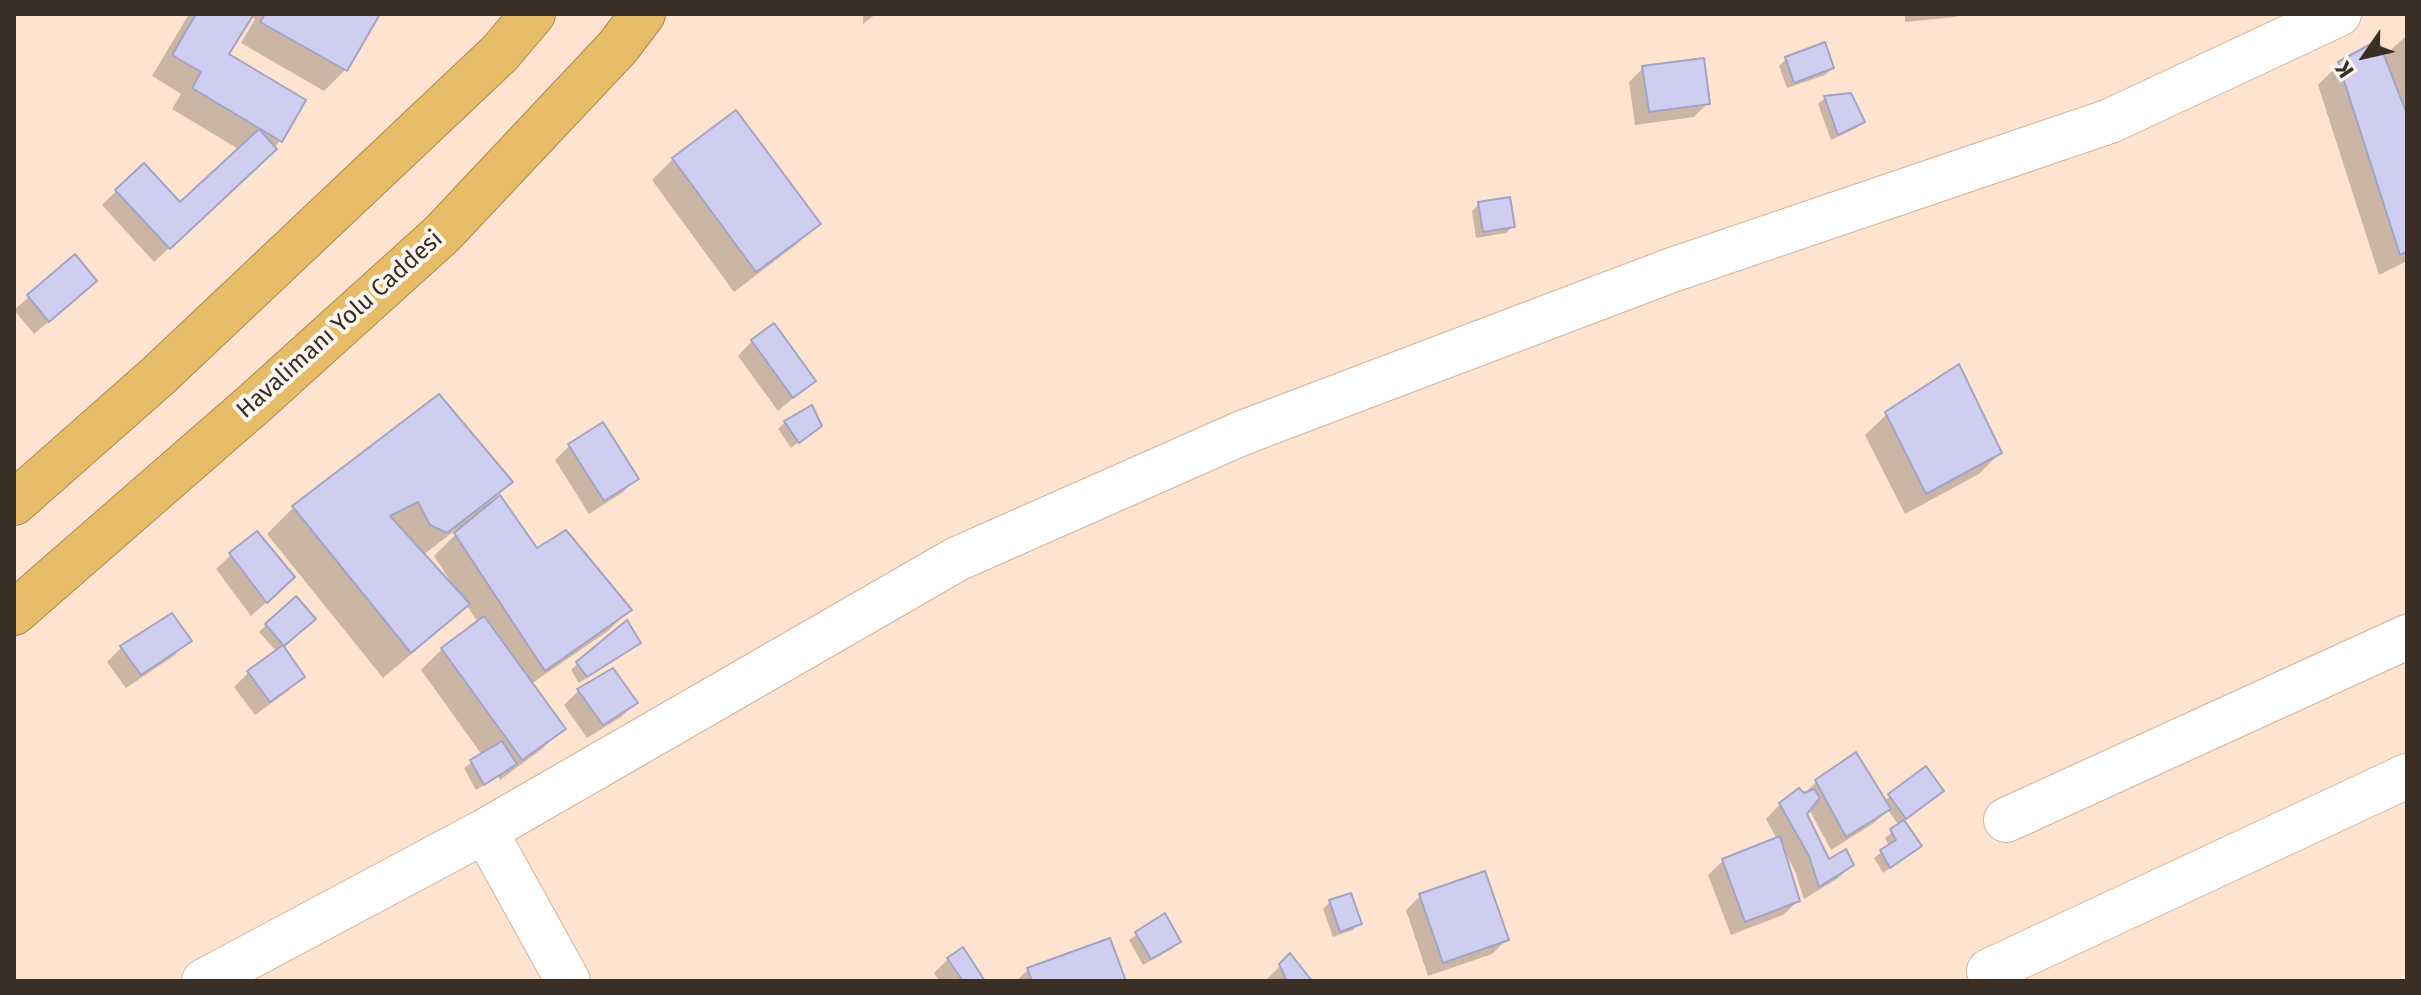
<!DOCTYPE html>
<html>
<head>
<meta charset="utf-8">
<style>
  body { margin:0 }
  #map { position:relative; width:2421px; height:995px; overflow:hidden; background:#fee4d0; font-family:"Fira Sans",sans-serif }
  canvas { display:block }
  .frame { position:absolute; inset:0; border:16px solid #3b2e25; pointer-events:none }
  .north { position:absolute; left:2325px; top:16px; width:80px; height:80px; -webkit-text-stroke:6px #fcf5f0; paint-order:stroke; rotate:236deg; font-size:22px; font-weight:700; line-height:32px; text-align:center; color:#3b2e25 }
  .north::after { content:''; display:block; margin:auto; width:28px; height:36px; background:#3b2e25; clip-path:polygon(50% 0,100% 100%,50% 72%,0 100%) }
</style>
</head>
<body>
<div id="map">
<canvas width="2421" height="995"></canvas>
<div class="frame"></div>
<div class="north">K</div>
</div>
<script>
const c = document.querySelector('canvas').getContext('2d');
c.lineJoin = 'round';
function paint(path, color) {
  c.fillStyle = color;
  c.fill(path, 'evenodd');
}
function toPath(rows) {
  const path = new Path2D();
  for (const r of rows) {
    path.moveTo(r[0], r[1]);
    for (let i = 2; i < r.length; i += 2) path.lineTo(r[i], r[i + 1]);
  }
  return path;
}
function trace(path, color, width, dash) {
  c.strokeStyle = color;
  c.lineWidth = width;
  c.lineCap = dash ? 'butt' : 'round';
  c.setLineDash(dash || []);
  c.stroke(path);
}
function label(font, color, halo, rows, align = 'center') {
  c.font = font + ' "Fira Sans",sans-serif';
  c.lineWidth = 8;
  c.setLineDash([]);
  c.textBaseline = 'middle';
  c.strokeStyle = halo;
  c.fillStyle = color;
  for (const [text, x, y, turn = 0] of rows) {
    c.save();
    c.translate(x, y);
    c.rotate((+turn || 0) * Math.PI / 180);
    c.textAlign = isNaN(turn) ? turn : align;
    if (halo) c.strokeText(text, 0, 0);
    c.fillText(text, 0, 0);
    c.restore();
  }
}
paint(toPath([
  [189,14,377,14,345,70,324,91,241,43,255,19,250,16,227,55,280,141,260,163,154,262,102,205,116,191,180,205,240,150,172,109,181,94,152,76],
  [863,14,876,14,863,24],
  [1905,14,1959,14,1956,17,1905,22],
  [2407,35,2407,261,2379,275,2318,85,2339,64,2383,57],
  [1786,59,1832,68,1825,75,1787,88,1779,66],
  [1643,68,1708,103,1694,117,1635,125,1629,82],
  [1825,98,1863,121,1856,128,1831,140,1818,104],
  [673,159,818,223,797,244,734,292,652,180],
  [1479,204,1513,226,1506,233,1476,238,1472,211],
  [74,257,80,295,34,334,14,310],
  [752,341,813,381,778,411,738,356],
  [1887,414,2000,453,1979,474,1905,514,1865,435],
  [785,422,812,432,791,448,778,429],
  [570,445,637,478,622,493,589,514,555,460],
  [510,482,488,504,490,506,536,551,629,610,608,631,531,684,563,728,542,749,500,780,498,776,476,790,464,768,482,755,421,670,442,649,478,623,466,604,440,630,383,678,267,534,294,507],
  [457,529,459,531,434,556,453,585,451,586,423,555],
  [231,555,278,592,251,616,216,569],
  [266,625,306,625,282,647,303,677,288,691,255,715,234,687,248,673,277,652,259,632],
  [189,640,175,655,126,688,107,662,122,647],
  [639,643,579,683,571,670,577,664],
  [613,671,635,703,621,717,587,738,564,705,578,691],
  [1925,768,1935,797,1902,821,1912,852,1883,873,1874,858,1889,846,1885,838,1899,826,1888,810,1874,823,1831,850,1809,809,1805,813,1828,861,1852,865,1837,879,1804,899,1795,871,1785,852,1798,901,1783,915,1731,935,1708,875,1723,861,1777,839,1766,819,1780,804,1803,795,1816,782,1884,801],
  [1420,896,1507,939,1492,954,1428,976,1406,910],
  [1330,902,1359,923,1353,930,1333,937,1323,909],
  [1164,916,1179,942,1172,949,1143,965,1129,940],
  [1290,956,1309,981,1266,981,1266,980],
  [948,959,983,981,939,981,934,973],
  [1028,970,1124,981,1016,981]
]), '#0003');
const building = toPath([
  [196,14,254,14,229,54,306,100,282,142,192,88,201,72,172,55,196,14],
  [265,14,380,14,347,71,260,22,265,14],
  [2378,40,2407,114,2407,251,2400,255,2338,62,2378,40],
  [1825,42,1834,68,1794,83,1785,57,1825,42],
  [1704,58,1710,104,1649,112,1642,66,1704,58],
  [1851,93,1865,122,1838,135,1824,96,1851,93],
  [736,110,821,224,756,272,672,158,736,110],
  [259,129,277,149,170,249,115,190,144,163,180,202,259,129],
  [1510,197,1515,227,1483,232,1478,202,1510,197],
  [75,254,97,281,49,322,27,295,75,254],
  [774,323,816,381,793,398,751,340,774,323],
  [1959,364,2002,453,1926,494,1885,412,1959,364],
  [439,394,513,482,447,533,430,525,418,502,390,516,470,604,411,653,292,506,439,394],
  [812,405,822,426,799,443,784,421,812,405],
  [603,422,639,479,604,501,568,444,603,422],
  [500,495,537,548,566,530,632,610,545,671,454,533,500,495],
  [257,531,295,577,267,603,229,553,257,531],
  [296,596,316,619,284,646,265,624,296,596],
  [172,613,192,641,141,675,120,646,172,613],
  [484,616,566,729,522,760,441,648,484,616],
  [627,620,641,643,587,677,576,662,627,620],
  [283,645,305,677,270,702,247,671,283,645],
  [613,668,638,703,603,725,577,689,613,668],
  [502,741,517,764,484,785,470,760,502,741],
  [1856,752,1891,809,1846,837,1815,780,1856,752],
  [1926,766,1944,791,1906,819,1888,794,1926,766],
  [1799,788,1804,793,1814,789,1820,798,1807,814,1829,859,1846,849,1854,865,1819,887,1809,856,1779,803,1799,788],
  [1904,820,1922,846,1890,868,1880,850,1896,840,1890,829,1904,820],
  [1780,836,1800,901,1745,922,1722,859,1780,836],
  [1485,871,1509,940,1443,963,1419,894,1485,871],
  [1351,893,1362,924,1340,932,1329,900,1351,893],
  [1165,913,1181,942,1151,959,1135,932,1165,913],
  [1110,938,1126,981,1032,981,1027,968,1110,938],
  [963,947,985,981,963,981,947,958,963,947],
  [1290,953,1312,981,1287,981,1279,964,1290,953]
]);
paint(building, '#cfcef1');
trace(building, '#a3a3c4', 2);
const minor = toPath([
  [2006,820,2407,637],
  [485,831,568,981],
  [1989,971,2407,776],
  [204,981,485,831,957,559,1242,433,1672,270,2110,121,2339,14]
]);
const highway = toPath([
  [14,503,158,376,500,53,533,14],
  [14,613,256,402,442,234,618,47,643,14]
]);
trace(minor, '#d2b39c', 46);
trace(highway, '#ab8a51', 46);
trace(minor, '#fff', 44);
trace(highway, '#e7bc68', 44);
label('24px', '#3b2e25', '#fcf5f0', [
  ["Havalimanı Yolu Caddesi",340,325,-42]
]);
</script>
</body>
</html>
